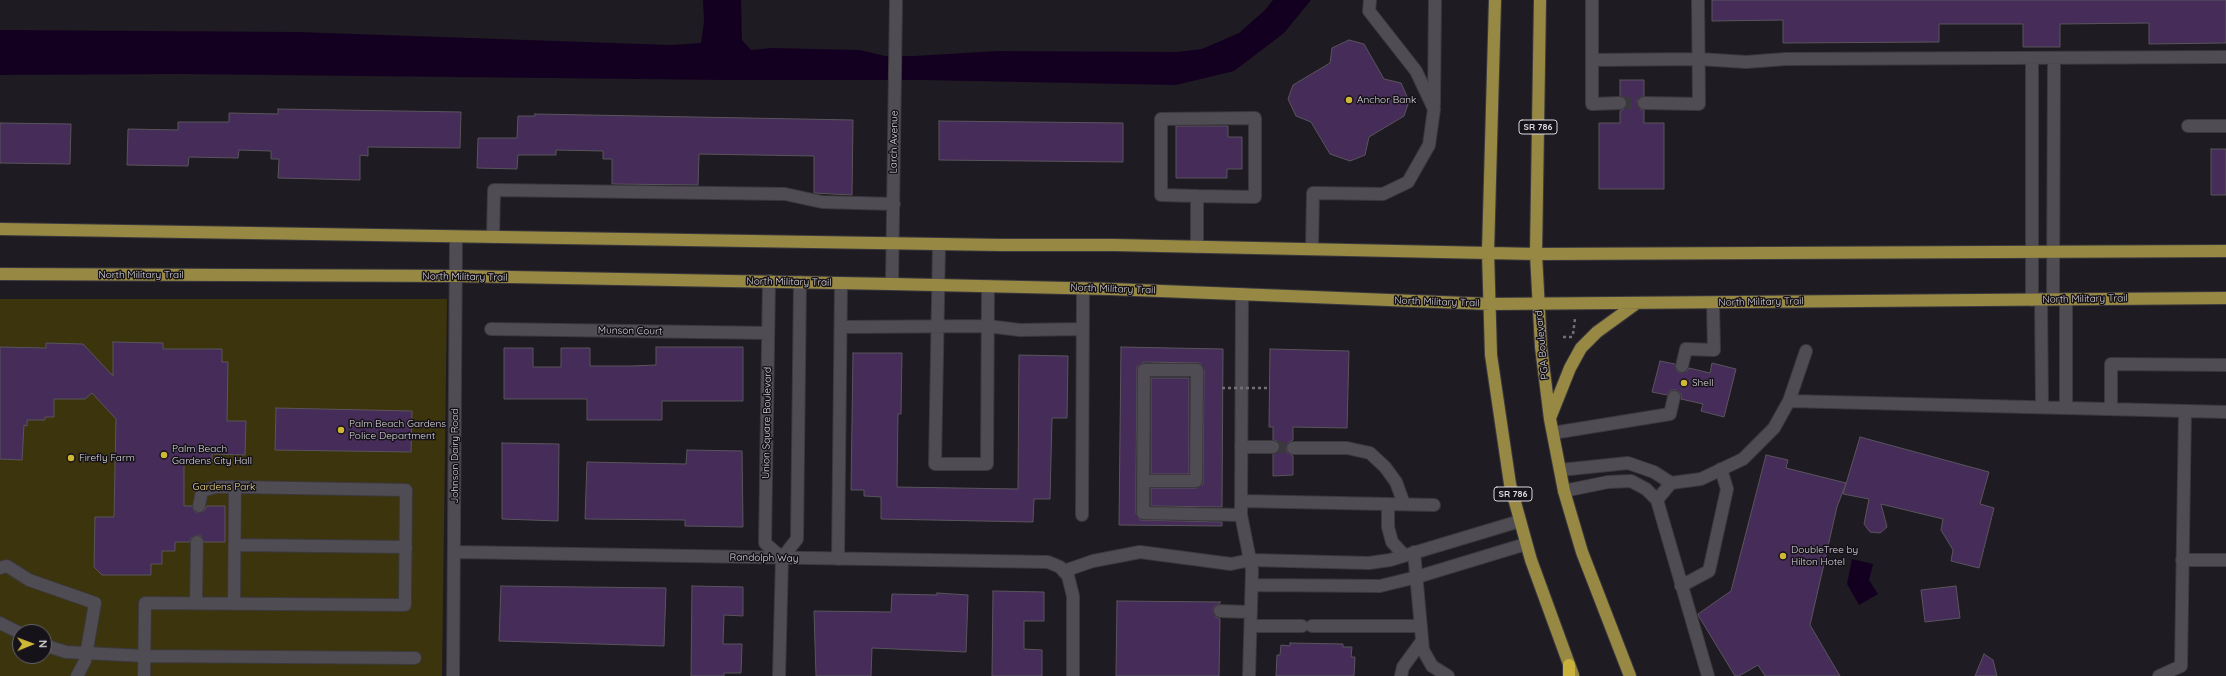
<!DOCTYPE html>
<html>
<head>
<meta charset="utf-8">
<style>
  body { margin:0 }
  #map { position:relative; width:2226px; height:676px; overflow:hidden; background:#1f1b22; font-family:Quicksand,sans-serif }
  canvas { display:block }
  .north { position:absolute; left:12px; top:624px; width:40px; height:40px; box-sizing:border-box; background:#161219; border:1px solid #656267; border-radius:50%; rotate:89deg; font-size:11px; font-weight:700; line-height:16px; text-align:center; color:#dbd9dd }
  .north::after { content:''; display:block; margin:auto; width:14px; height:18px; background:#d0b837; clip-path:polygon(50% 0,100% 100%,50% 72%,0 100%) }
</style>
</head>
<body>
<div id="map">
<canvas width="2226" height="676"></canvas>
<div class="north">N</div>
</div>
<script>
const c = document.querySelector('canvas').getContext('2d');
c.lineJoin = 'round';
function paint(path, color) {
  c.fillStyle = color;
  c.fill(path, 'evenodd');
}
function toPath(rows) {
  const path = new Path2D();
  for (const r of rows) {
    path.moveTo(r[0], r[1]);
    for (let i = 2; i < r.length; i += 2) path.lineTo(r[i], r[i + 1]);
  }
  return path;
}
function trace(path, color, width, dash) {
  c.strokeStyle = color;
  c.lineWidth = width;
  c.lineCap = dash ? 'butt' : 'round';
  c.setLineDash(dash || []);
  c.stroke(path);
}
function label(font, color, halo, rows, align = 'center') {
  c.font = font + ' Quicksand,sans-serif';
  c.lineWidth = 3;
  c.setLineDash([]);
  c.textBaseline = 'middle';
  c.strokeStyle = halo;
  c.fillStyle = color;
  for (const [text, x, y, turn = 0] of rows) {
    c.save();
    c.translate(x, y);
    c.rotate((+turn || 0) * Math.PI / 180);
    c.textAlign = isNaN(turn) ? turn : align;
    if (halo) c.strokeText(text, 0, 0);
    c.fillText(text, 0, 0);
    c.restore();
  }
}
paint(toPath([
  [0,299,447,299,442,676,0,676],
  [20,632,44,632,44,656,20,656]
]), '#3b340d');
paint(toPath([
  [703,0,741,0,742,40,751,50,772,48,860,50,885,56,914,56,998,51,1177,52,1202,49,1239,33,1265,10,1273,0,1311,0,1284,33,1234,71,1176,85,922,80,726,80,181,74,0,75,0,30,298,32,671,45,701,43,704,22],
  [1852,559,1873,564,1869,580,1878,594,1859,605,1847,584]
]), '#130020');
const building = toPath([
  [1712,0,2226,0,2226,43,2149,44,2149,23,2060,24,2060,47,2023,47,2023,24,1939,24,1939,42,1783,43,1783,20,1712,21,1712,0],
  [1349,40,1364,44,1384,79,1401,83,1409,101,1404,116,1369,137,1365,155,1350,161,1330,154,1311,122,1296,116,1288,99,1293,85,1330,63,1332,48,1349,40],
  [1620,80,1644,80,1644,96,1638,99,1637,103,1640,109,1644,110,1644,123,1664,123,1664,189,1599,189,1599,123,1620,123,1620,111,1624,109,1627,103,1626,99,1620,96,1620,80],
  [278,109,461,112,460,148,368,147,368,156,360,155,360,180,278,178,279,159,271,159,271,151,239,150,238,158,189,157,188,166,127,165,128,129,178,130,178,122,229,122,229,113,278,114,278,109],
  [535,114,853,120,852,195,814,193,814,156,699,154,698,185,612,184,612,159,603,159,603,151,556,150,556,155,518,155,517,169,477,168,478,138,517,138,518,116,535,116,535,114],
  [939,121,1123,123,1123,162,939,160,939,121],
  [0,123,71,124,70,164,0,163,0,123],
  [1176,126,1228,126,1228,137,1242,137,1242,169,1227,169,1227,178,1176,178,1176,126],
  [2211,149,2226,149,2226,195,2211,195,2211,149],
  [113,342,163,343,163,349,222,349,222,362,228,362,227,421,246,421,245,455,212,454,212,462,184,462,184,506,192,506,194,511,198,513,204,511,207,506,225,506,225,542,204,542,201,536,197,535,191,538,190,542,175,542,175,551,162,551,162,564,151,564,151,575,102,575,94,567,95,517,114,517,116,419,92,393,85,399,54,399,54,417,45,417,45,420,27,420,27,426,24,425,22,460,0,459,0,347,46,348,46,343,83,344,113,376,113,342],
  [656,347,743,347,743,401,662,401,662,420,587,420,587,399,504,399,504,348,533,348,533,367,561,367,561,348,590,348,590,366,631,366,656,365,656,347],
  [1121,347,1223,349,1222,507,1151,506,1151,488,1196,488,1203,484,1204,370,1200,363,1144,362,1137,367,1136,481,1136,513,1140,520,1222,522,1222,526,1119,525,1121,347],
  [1270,349,1349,351,1347,428,1293,427,1293,440,1289,442,1286,448,1287,452,1293,456,1293,475,1273,476,1273,454,1279,451,1280,447,1277,441,1273,440,1273,427,1269,427,1270,349],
  [853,353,902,353,901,414,898,414,897,487,1018,489,1019,355,1068,356,1067,418,1052,418,1050,499,1034,499,1033,522,881,519,881,497,864,496,864,490,851,490,853,353],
  [1660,361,1675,364,1677,371,1681,373,1687,371,1689,368,1710,373,1712,363,1736,369,1724,417,1701,411,1703,404,1681,399,1681,394,1676,390,1671,390,1667,395,1652,392,1660,361],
  [1151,378,1189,378,1189,474,1151,474,1151,378],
  [276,408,412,411,411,452,275,450,276,408],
  [1860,437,1989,472,1980,504,1994,508,1979,568,1951,561,1953,550,1941,530,1943,519,1881,504,1887,527,1880,533,1870,532,1864,524,1869,499,1843,494,1860,437],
  [502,443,559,444,558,521,502,519,502,443],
  [687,450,742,451,743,527,685,526,685,520,585,519,587,462,686,464,687,450],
  [1766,455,1788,460,1786,468,1846,483,1837,507,1810,625,1840,676,1765,676,1758,665,1739,676,1735,676,1698,615,1698,614,1731,591,1766,455],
  [501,586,666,588,664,646,499,641,501,586],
  [692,586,743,587,743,616,724,615,723,644,742,644,741,673,724,673,724,676,691,676,692,586],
  [1956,586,1960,618,1925,622,1921,590,1956,586],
  [993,591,1044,592,1044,621,1024,621,1024,649,1042,650,1042,676,992,676,993,591],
  [937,593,968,595,966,652,872,648,871,676,816,676,814,611,891,612,892,594,937,595,937,593],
  [1117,601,1221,602,1214,607,1213,611,1216,617,1220,619,1219,676,1116,676,1117,601],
  [1290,643,1343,644,1343,647,1352,647,1351,657,1355,657,1354,676,1276,676,1277,655,1280,655,1281,645,1290,646,1290,643],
  [1984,654,1993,660,1997,676,1975,676,1984,654]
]);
paint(building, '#462c58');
trace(building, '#59555d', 1);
trace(toPath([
  [1620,103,1644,103],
  [1273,447,1293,448]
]), '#3b383e', 12, [12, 6]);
const minor = toPath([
  [1592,0,1592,60,1699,59,1746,62,1786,59,2226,57],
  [2032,58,2032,300],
  [1592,60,1592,104,1620,103],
  [1644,103,1699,104,1698,0],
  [1434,105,1435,0],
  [2188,126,2226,126],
  [493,237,494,190,785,194,822,202,894,204],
  [939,244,935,464,987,464,988,286],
  [1197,247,1197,196,1255,197,1255,118,1161,119,1161,195,1197,196],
  [1312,249,1313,193,1383,194,1408,182,1429,145,1434,109,1416,71,1369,11,1370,0],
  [769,281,765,543,782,558],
  [892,284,896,0],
  [1242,294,1241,515,1252,570,1249,676],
  [2041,299,2042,406],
  [2053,299,2054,58],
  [2066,299,2066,407],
  [841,327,987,326,1020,330,1082,329],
  [491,329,768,333],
  [1682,366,1686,349,1714,350,1713,303],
  [1789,401,2226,412],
  [2111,408,2111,364,2226,365],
  [1553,433,1670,414,1674,397],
  [1241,447,1273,447],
  [1293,448,1347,448,1370,453,1385,467,1396,482,1404,504],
  [1560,470,1628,463,1654,472,1671,483],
  [1143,481,1196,481,1197,370,1144,370,1143,513,1241,515],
  [1564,491,1608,482,1631,481,1646,489,1657,500,1708,676],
  [1657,500,1671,483,1701,479,1743,459,1774,428,1789,401,1806,351],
  [1242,501,1434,505],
  [1388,504,1388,527,1392,542,1404,555],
  [199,506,202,491,216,487,235,487],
  [1082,515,1083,288],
  [235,545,406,547],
  [455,552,1048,562,1060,567,1068,576,1073,596,1073,676],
  [1414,552,1423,650,1432,666,1448,676],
  [838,559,841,283],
  [2182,560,2226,560],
  [0,568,7,566,29,580,95,603,85,661,77,676],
  [1064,571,1093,561,1140,552,1231,564,1250,560,1369,563,1390,560,1520,521],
  [1252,585,1380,586,1417,577,1526,544],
  [1681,586,1709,571,1727,489,1721,469],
  [196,603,197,542],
  [1220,611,1251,612],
  [0,623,20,633],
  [1251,626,1302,626],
  [1312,626,1421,626],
  [44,645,66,652,144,656,415,658],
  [144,676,145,603,405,605,406,490,235,487,234,603],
  [453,676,456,237],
  [779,676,782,558,797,539,800,282],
  [1401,676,1403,667,1422,641],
  [2159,676,2181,666,2185,411]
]);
const major = toPath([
  [1495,0,1488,252,1491,355,1510,484,1531,560,1573,675],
  [1540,0,1536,254,1541,347,1550,419,1564,491,1582,552,1630,676],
  [0,229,1001,245,1114,245,1536,254,2226,251],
  [0,274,456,276,892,284,1110,289,1490,304,2226,298],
  [1550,418,1570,368,1581,348,1597,332,1637,303]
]);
const highway = toPath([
  [1569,665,1569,676]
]);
trace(minor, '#3b393d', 14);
trace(major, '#3b393d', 14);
trace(highway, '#3b393d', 14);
trace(toPath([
  [1573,334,1575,319],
  [1563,337,1572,337]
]), '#726f75', 2.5, [3, 3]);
trace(minor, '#504c54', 12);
trace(major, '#978944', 12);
trace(highway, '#c7b13a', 12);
trace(toPath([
  [1222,388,1269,388]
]), '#726f75', 2.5, [3, 3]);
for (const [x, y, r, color] of [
  [1349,100,4,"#d0b837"],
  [1684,383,4,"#d0b837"],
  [341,430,4,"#d0b837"],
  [164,455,4,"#d0b837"],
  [71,458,4,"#d0b837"],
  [1783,556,4,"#d0b837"]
]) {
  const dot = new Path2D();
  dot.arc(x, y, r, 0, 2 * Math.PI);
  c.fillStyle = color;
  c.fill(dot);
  trace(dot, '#161219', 1.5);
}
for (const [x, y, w] of [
  [1538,127,38],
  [1513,494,38]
]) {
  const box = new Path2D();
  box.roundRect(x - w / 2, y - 7, w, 14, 3);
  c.fillStyle = '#161219';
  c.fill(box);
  trace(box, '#dbd9dd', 1);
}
label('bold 9px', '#dbd9dd', null, [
  ["SR 786",1538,127],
  ["SR 786",1513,494]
]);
label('10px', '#dbd9dd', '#161219', [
  ["Anchor Bank",1357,100],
  ["Shell",1692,383],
  ["Palm Beach Gardens",349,424],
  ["Police Department",349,436],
  ["Palm Beach",172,449],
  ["Gardens City Hall",172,461],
  ["Firefly Farm",79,458],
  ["DoubleTree by",1791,550],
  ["Hilton Hotel",1791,562]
], 'left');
label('10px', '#dbd9dd', '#161219', [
  ["Larch Avenue",894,142,-89],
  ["North Military Trail",141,275],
  ["North Military Trail",465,277,1],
  ["North Military Trail",789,282,1],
  ["North Military Trail",1113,289,2],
  ["North Military Trail",2085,299,-1],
  ["North Military Trail",1437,302,2],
  ["North Military Trail",1761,302,-1],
  ["Munson Court",630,331,1],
  ["PGA Boulevard",1542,345,-95],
  ["Union Square Boulevard",767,423,-89],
  ["Johnson Dairy Road",455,456,-90],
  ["Randolph Way",764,558,1]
]);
label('10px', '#f1df88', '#161219', [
  ["Gardens Park",224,487]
]);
</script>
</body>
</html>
